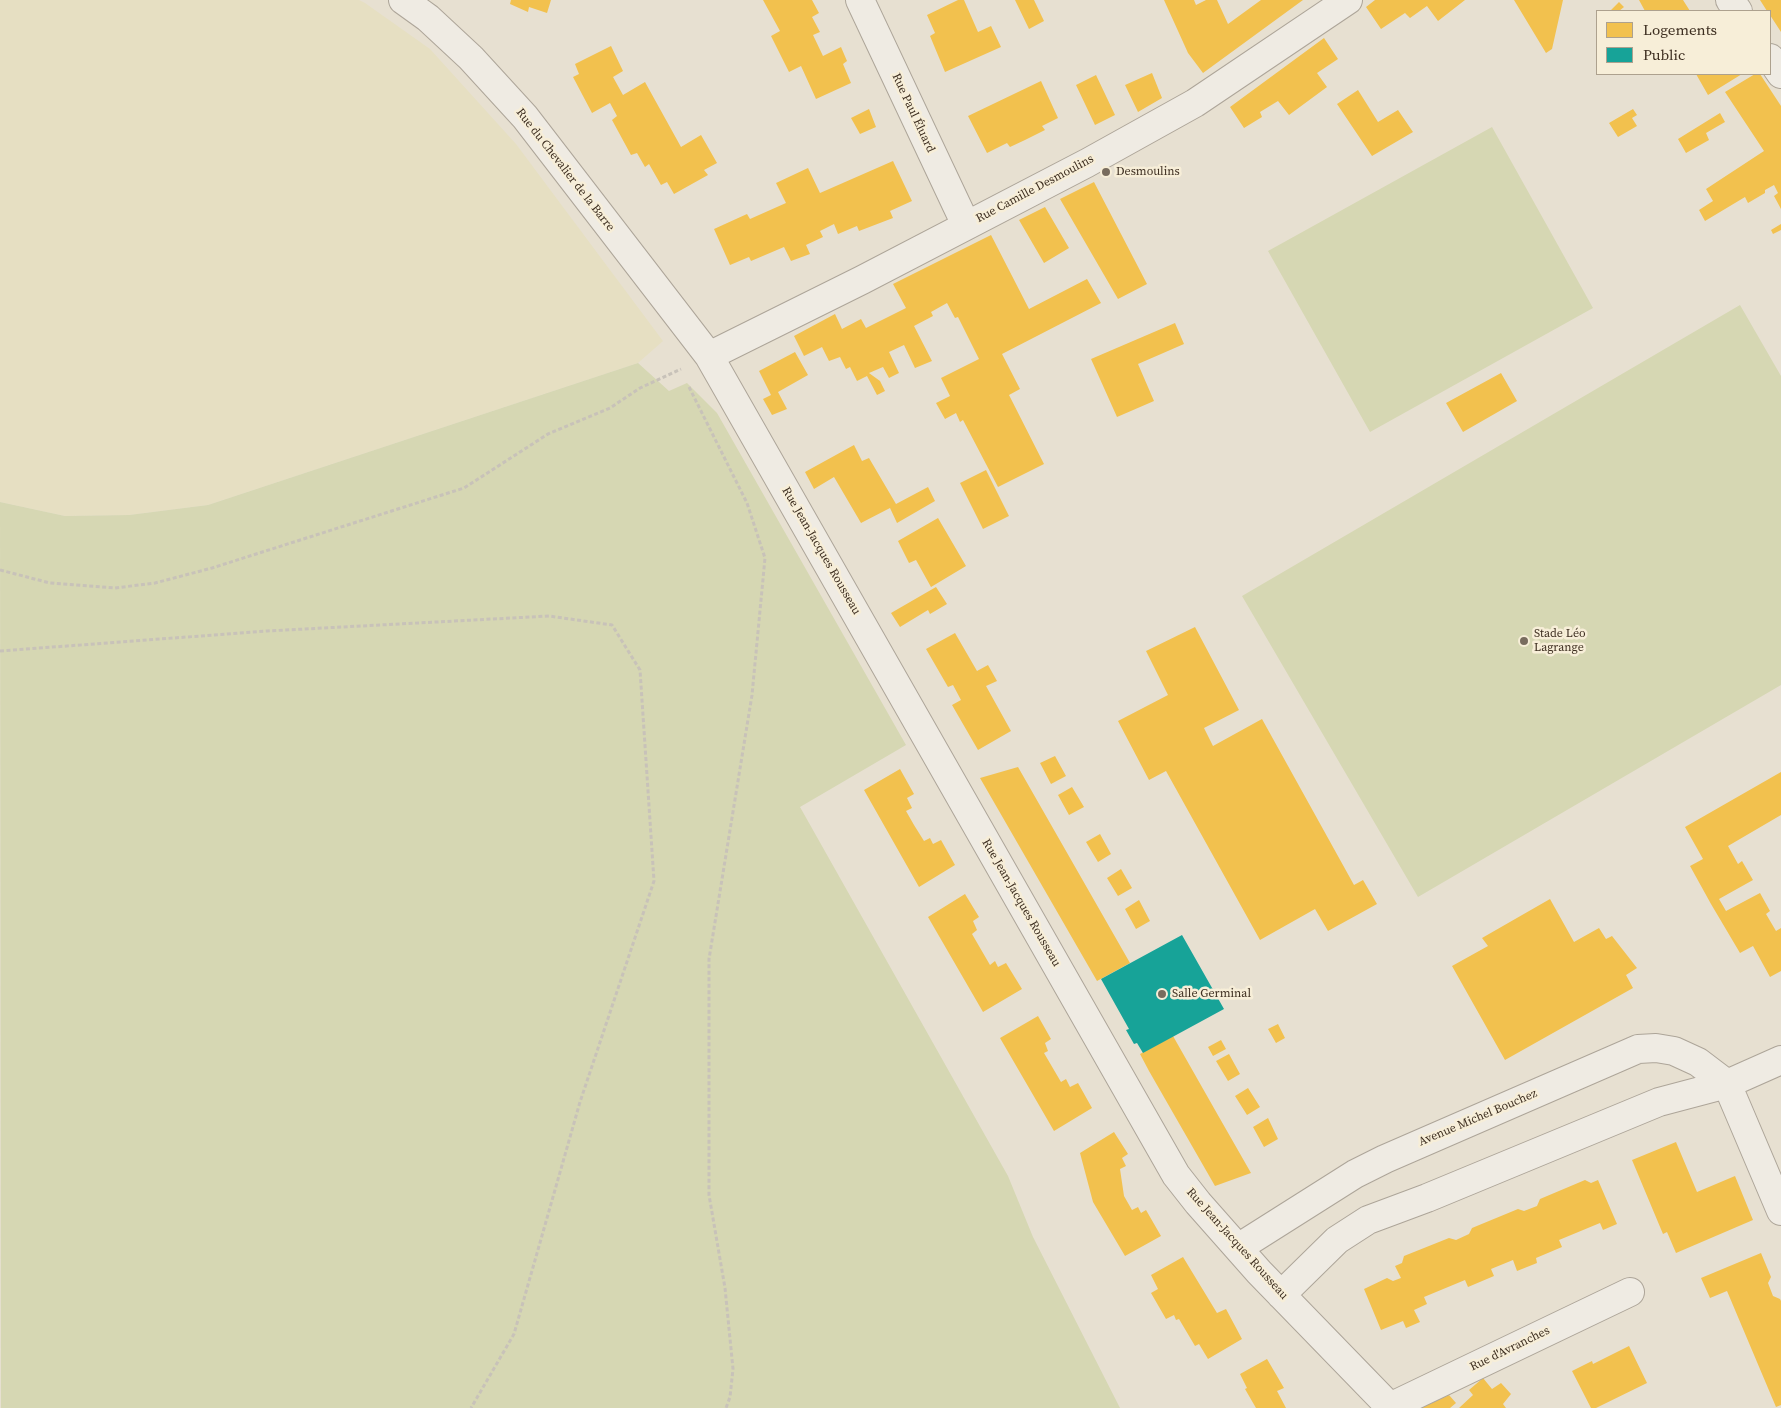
<!DOCTYPE html>
<html>
<head>
<meta charset="utf-8">
<style>
  body { margin:0 }
  #map { position:relative; width:1781px; height:1408px; overflow:hidden; background:#e7e0d1; font-family:"Source Serif 4",serif }
  canvas { display:block }
  .legend { position:absolute; left:1596px; top:10px; width:175px; height:65px; box-sizing:border-box; background:#f7eed8; border:1px solid #ada18e; margin:0; padding:6px 9px; list-style:none; font-size:15px; color:#3d2e20 }
  .legend li { display:flex; align-items:center; gap:10px; height:25px }
  .legend b { width:25px; border:1px solid #ada18e }
</style>
</head>
<body>
<div id="map">
<canvas width="1781" height="1408"></canvas>
<ul class="legend">
<li><b style="height:14px;background:#f2c14e"></b>Logements</li>
<li><b style="height:14px;background:#17a398"></b>Public</li>
</ul>
</div>
<script>
const c = document.querySelector('canvas').getContext('2d');
c.lineJoin = 'round';
function paint(path, color) {
  c.fillStyle = color;
  c.fill(path, 'evenodd');
}
function toPath(rows) {
  const path = new Path2D();
  for (const r of rows) {
    path.moveTo(r[0], r[1]);
    for (let i = 2; i < r.length; i += 2) path.lineTo(r[i], r[i + 1]);
  }
  return path;
}
function trace(path, color, width, dash) {
  c.strokeStyle = color;
  c.lineWidth = width;
  c.lineCap = dash ? 'butt' : 'round';
  c.setLineDash(dash || []);
  c.stroke(path);
}
function label(font, color, halo, rows, align = 'center') {
  c.font = font + ' "Source Serif 4",serif';
  c.lineWidth = 5;
  c.setLineDash([]);
  c.textBaseline = 'middle';
  c.strokeStyle = halo;
  c.fillStyle = color;
  for (const [text, x, y, turn = 0] of rows) {
    c.save();
    c.translate(x, y);
    c.rotate((+turn || 0) * Math.PI / 180);
    c.textAlign = isNaN(turn) ? turn : align;
    if (halo) c.strokeText(text, 0, 0);
    c.fillText(text, 0, 0);
    c.restore();
  }
}
paint(toPath([
  [0,0,359,0,365,3,430,49,516,144,663,341,638,363,208,505,129,515,65,516,0,502]
]), '#e6dfc2');
paint(toPath([
  [1492,127,1593,308,1370,432,1268,251],
  [1740,305,1781,376,1781,685,1418,897,1242,596],
  [638,363,669,391,687,383,717,413,906,745,800,807,1008,1176,1033,1237,1120,1408,1,1408,0,502,65,516,129,515,208,505]
]), '#d6d7b3');
paint(toPath([
  [511,0,551,0,547,13,529,7,528,12,510,4],
  [763,0,812,0,819,13,812,17,820,32,813,35,823,56,841,47,847,61,843,64,851,83,816,99,801,66,789,72,771,36,780,31],
  [958,0,964,0,978,32,991,26,1001,47,945,72,930,36,935,33,927,15],
  [1015,0,1034,0,1044,21,1029,29],
  [1164,0,1194,0,1196,5,1206,0,1217,0,1228,24,1261,0,1303,0,1203,73,1188,53],
  [1375,0,1465,0,1438,21,1427,6,1410,18,1405,13,1381,29,1366,7],
  [1514,0,1563,0,1552,49,1546,53],
  [1639,0,1683,0,1690,11,1645,11],
  [1760,0,1781,0,1781,32,1770,15,1770,11,1767,11],
  [1619,2,1624,7,1619,11,1610,11],
  [1324,38,1338,59,1317,73,1327,87,1289,115,1278,101,1260,112,1262,117,1244,128,1230,107],
  [611,46,623,71,613,77,623,95,645,82,681,147,701,135,717,163,704,170,708,175,674,194,667,182,661,185,649,164,645,167,637,153,631,155,612,120,617,116,610,103,592,113,573,77,579,74,575,64],
  [1152,73,1162,98,1138,112,1125,85],
  [1696,74,1742,74,1708,95],
  [1755,74,1760,74,1781,106,1781,209,1774,196,1778,193,1774,185,1765,190,1765,193,1748,203,1745,197,1705,221,1699,210,1713,201,1706,189,1764,151,1725,92],
  [1096,75,1115,115,1095,125,1076,85],
  [1041,81,1058,118,1042,126,1045,130,1025,140,1010,147,1007,143,987,153,968,116],
  [1358,90,1378,122,1398,110,1413,132,1372,156,1337,104],
  [869,109,876,127,860,134,851,118],
  [1633,109,1637,115,1632,118,1637,126,1618,137,1609,123],
  [1720,113,1725,122,1706,133,1709,140,1686,153,1678,139],
  [893,161,912,201,890,211,893,218,859,231,857,226,838,234,834,224,820,231,823,237,806,245,810,254,791,261,784,247,751,261,749,257,730,265,714,229,747,214,750,219,786,203,776,183,808,168,820,193],
  [1094,182,1147,284,1118,299,1060,199],
  [1045,207,1069,248,1044,263,1019,220],
  [1781,224,1781,230,1773,234,1771,230],
  [991,235,1029,309,1087,279,1101,303,1002,354,1020,389,1009,395,1044,464,998,487,963,420,960,422,956,413,945,419,936,403,950,396,941,378,979,359,958,317,955,318,947,303,931,312,933,316,914,326,932,361,915,368,904,345,889,352,899,373,889,378,883,367,869,373,880,381,885,391,877,395,867,376,857,381,850,367,846,369,840,357,829,361,822,347,804,356,794,336,835,314,842,329,861,319,866,328,906,308,893,284],
  [1175,323,1184,344,1138,364,1154,401,1117,417,1091,359],
  [795,352,808,375,778,392,787,409,772,415,763,399,771,395,759,371],
  [1501,373,1517,401,1463,432,1446,403],
  [854,445,862,461,869,458,896,504,928,487,935,501,897,523,890,508,861,523,834,477,814,489,805,472],
  [986,470,1009,516,983,529,960,483],
  [938,518,966,566,931,587,916,560,909,563,898,541],
  [936,587,947,604,930,614,928,610,900,627,891,613],
  [1195,627,1239,710,1204,728,1213,746,1262,719,1354,885,1363,880,1377,904,1328,931,1315,909,1260,940,1166,771,1149,780,1118,721,1168,695,1146,651],
  [955,633,977,671,988,665,997,681,986,686,1011,731,978,750,952,705,961,700,953,685,948,687,926,649],
  [1055,756,1066,776,1051,784,1040,763],
  [1018,767,1130,963,1097,981,980,778],
  [900,769,914,794,907,798,912,808,906,811,914,825,924,841,930,838,933,844,941,840,955,865,919,887,864,790],
  [1781,772,1781,815,1728,846,1738,864,1742,861,1753,880,1719,899,1726,911,1760,893,1770,911,1766,914,1776,931,1781,928,1781,971,1770,977,1753,946,1740,953,1711,904,1690,866,1703,859,1685,827],
  [1072,787,1084,807,1069,815,1058,795],
  [1100,834,1111,854,1098,862,1086,842],
  [1121,869,1132,888,1118,896,1107,878],
  [965,894,979,917,973,921,977,930,972,934,990,965,995,961,998,967,1006,963,1022,989,983,1012,928,917],
  [1550,899,1574,942,1599,928,1606,939,1612,936,1637,968,1626,975,1633,988,1505,1060,1452,966,1488,946,1482,938],
  [1139,900,1150,921,1136,929,1125,909],
  [1038,1016,1051,1039,1045,1043,1048,1051,1044,1053,1061,1082,1066,1079,1070,1087,1078,1083,1092,1108,1054,1131,1000,1038],
  [1278,1024,1285,1038,1276,1043,1268,1029],
  [1173,1036,1219,1117,1251,1173,1215,1186,1149,1071,1140,1054],
  [1221,1040,1226,1049,1213,1056,1208,1047],
  [1229,1054,1240,1074,1228,1081,1216,1061],
  [1248,1088,1260,1107,1247,1115,1235,1096],
  [1268,1118,1278,1139,1264,1147,1253,1127],
  [1114,1132,1128,1154,1122,1158,1126,1166,1120,1169,1124,1196,1132,1210,1138,1207,1141,1213,1146,1210,1161,1236,1125,1256,1093,1202,1080,1153],
  [1676,1142,1697,1192,1735,1176,1753,1220,1676,1253,1667,1232,1663,1234,1632,1160],
  [1585,1180,1591,1183,1598,1180,1617,1224,1603,1230,1600,1223,1559,1240,1562,1247,1536,1258,1537,1263,1517,1271,1513,1260,1491,1269,1494,1276,1468,1287,1465,1280,1424,1297,1427,1304,1414,1310,1420,1322,1406,1328,1403,1321,1381,1330,1364,1289,1387,1278,1393,1281,1401,1278,1395,1266,1402,1263,1404,1256,1449,1238,1456,1240,1469,1234,1472,1228,1518,1209,1524,1211,1537,1206,1540,1199],
  [1761,1253,1771,1277,1768,1283,1773,1296,1780,1299,1781,1301,1781,1405,1776,1407,1727,1291,1710,1298,1701,1278],
  [1183,1257,1217,1313,1226,1309,1242,1339,1208,1359,1199,1344,1195,1346,1179,1319,1176,1320,1174,1315,1166,1319,1151,1293,1158,1289,1151,1275],
  [1629,1346,1647,1383,1596,1408,1591,1408,1572,1371,1592,1361,1593,1364],
  [1267,1359,1284,1388,1277,1391,1286,1408,1256,1408,1245,1389,1247,1388,1240,1374],
  [1483,1378,1492,1389,1501,1383,1511,1394,1503,1404,1506,1408,1459,1408,1473,1395,1469,1390],
  [1449,1395,1456,1403,1450,1408,1421,1408]
]), '#f2c14e');
paint(toPath([
  [1182,935,1224,1009,1143,1053,1137,1043,1134,1044,1126,1030,1129,1029,1101,979]
]), '#17a398');
const minor = toPath([
  [403,0,428,18,471,58,525,117,709,356,1176,1175,1198,1203,1259,1272,1391,1408],
  [860,0,966,225],
  [1730,0,1738,11],
  [1770,58,1781,74],
  [709,356,862,280,1087,163,1195,103,1348,0],
  [1238,1248,1355,1174,1385,1159,1638,1049,1656,1048,1674,1051,1698,1062,1727,1084,1781,1211],
  [1281,1295,1337,1240,1368,1220,1427,1198,1659,1102,1727,1084,1781,1060],
  [1390,1407,1630,1292]
]);
trace(minor, '#ada599', 30);
trace(toPath([
  [689,387,747,503,765,558,752,695,709,959,709,1195,725,1288,733,1369,730,1397,726,1408],
  [0,570,50,583,115,588,155,583,212,568,464,488,548,434,610,408,640,388,681,369],
  [0,651,267,631,549,616,612,625,640,670,654,881,580,1102,514,1334,471,1408]
]), '#c8c2b9', 3, [4, 2.5]);
trace(minor, '#efebe3', 28);
for (const [x, y, r, color] of [
  [1106,172,5,"#786c5e"],
  [1524,641,5,"#786c5e"],
  [1162,994,5,"#786c5e"]
]) {
  const dot = new Path2D();
  dot.arc(x, y, r, 0, 2 * Math.PI);
  c.fillStyle = color;
  c.fill(dot);
  trace(dot, '#f7eed8', 2);
}
label('12px', '#3d2e20', '#f7eed8', [
  ["Rue Paul Éluard",913,113,65],
  ["Rue du Chevalier de la Barre",565,170,52],
  ["Rue Camille Desmoulins",1035,189,-28],
  ["Rue Jean-Jacques Rousseau",821,551,60],
  ["Rue Jean-Jacques Rousseau",1021,903,60],
  ["Avenue Michel Bouchez",1478,1118,-23],
  ["Rue Jean-Jacques Rousseau",1237,1244,48],
  ["Rue d'Avranches",1510,1349,-26]
]);
label('12px', '#3d2e20', '#f7eed8', [
  ["Desmoulins",1116,172],
  ["Stade Léo",1534,634],
  ["Lagrange",1534,648],
  ["Salle Germinal",1172,994]
], 'left');
</script>
</body>
</html>
